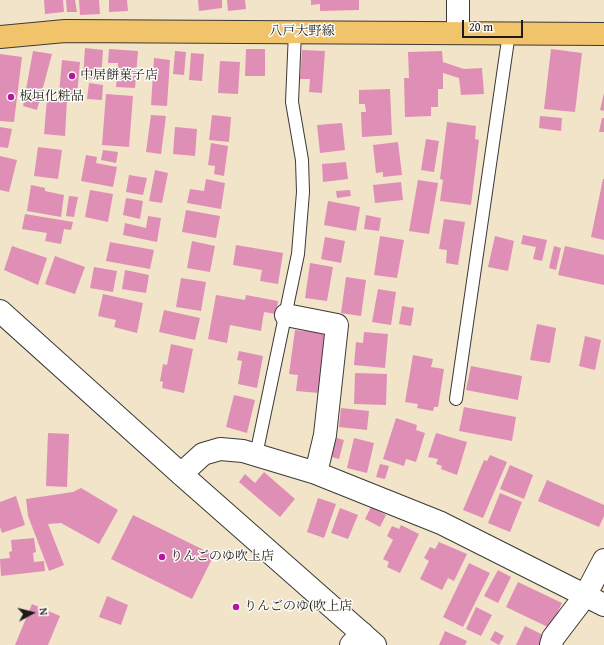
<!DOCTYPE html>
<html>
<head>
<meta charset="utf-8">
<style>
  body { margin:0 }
  #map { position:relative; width:604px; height:645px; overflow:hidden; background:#f1e4c9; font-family:"Gentium Book Plus",serif }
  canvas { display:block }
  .north { position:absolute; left:12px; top:593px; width:40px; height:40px; -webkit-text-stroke:3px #fdfcf7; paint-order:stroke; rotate:83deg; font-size:11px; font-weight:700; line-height:16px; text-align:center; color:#1c1c1c }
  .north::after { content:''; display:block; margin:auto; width:14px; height:18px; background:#1c1c1c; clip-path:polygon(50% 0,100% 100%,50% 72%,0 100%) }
  .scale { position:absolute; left:462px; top:20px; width:61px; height:18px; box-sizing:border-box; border:2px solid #1c1c1c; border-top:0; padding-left:5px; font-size:12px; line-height:14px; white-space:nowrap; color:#1c1c1c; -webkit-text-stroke:3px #fdfcf7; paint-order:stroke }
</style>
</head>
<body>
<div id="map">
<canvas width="604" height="645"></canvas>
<div class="north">N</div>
<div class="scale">20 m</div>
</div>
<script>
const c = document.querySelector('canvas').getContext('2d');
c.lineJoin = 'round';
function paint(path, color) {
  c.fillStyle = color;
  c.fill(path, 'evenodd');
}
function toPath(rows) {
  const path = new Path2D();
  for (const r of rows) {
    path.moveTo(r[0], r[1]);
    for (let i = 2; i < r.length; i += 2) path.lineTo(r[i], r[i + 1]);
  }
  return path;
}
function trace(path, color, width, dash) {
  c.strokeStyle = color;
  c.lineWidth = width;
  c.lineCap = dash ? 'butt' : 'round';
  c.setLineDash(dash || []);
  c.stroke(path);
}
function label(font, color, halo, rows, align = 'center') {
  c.font = font + ' "Gentium Book Plus","Noto Serif JP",serif';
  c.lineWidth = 3;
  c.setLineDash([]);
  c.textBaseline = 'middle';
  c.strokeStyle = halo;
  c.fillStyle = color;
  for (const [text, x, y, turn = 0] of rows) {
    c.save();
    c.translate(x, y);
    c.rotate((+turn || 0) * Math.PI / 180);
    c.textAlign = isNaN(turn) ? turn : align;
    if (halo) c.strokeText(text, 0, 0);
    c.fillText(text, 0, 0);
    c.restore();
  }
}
paint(toPath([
  [44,0,63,0,64,12,45,14],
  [66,0,75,0,77,12,67,12],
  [79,0,99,0,100,14,80,15],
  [109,0,127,0,128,11,109,12],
  [198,0,222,0,222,8,199,11],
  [227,0,245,0,246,9,228,11],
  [311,0,359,0,359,10,320,11,320,4,311,5],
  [85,48,103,50,101,79,83,78],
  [109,49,138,51,135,88,116,87,118,63,108,63],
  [246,49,265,49,265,76,245,76],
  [551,49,582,53,575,112,544,109],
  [302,50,325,51,322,93,309,92,310,79,300,79],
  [33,51,52,54,37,110,23,106],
  [175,51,186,52,184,75,173,74],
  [442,51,443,62,464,69,482,68,484,94,461,95,459,78,443,73,443,89,438,89,438,107,431,107,431,116,405,117,404,78,409,78,408,52],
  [191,53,204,54,202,81,189,80],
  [0,54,22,57,14,122,0,121],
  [154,58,170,60,167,106,151,105],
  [62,60,80,62,77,95,59,94],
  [220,61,240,62,238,94,218,93],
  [89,83,103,85,102,100,87,99],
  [390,89,392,135,362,137,361,112,366,112,365,104,359,104,359,90],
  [604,93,604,111,600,110],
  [106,94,133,96,129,147,102,145],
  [47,99,67,100,65,136,44,134],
  [151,115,166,116,161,154,146,152],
  [212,115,231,117,229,142,209,140],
  [540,116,562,118,561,131,539,128],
  [602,118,604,118,604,132,599,132],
  [447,122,476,126,475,139,479,140,471,205,440,201,443,180,440,179],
  [342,123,345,150,320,153,317,125],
  [0,127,12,129,8,148,0,147],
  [175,127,197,129,195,156,173,154],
  [426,139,439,141,434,172,421,170],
  [398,142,402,175,383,177,383,172,376,173,373,145],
  [211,143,228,146,224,176,214,174,215,166,208,165],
  [38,147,62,150,58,179,34,176],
  [103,150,118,152,116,163,101,160],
  [86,155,97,157,96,163,117,167,113,187,81,181],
  [0,156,17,160,9,192,0,190],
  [346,162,348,179,323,182,322,164],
  [155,170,168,173,162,203,149,201],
  [129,175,147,178,143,195,126,192],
  [206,179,225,183,221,209,187,203,190,189,204,191],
  [603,179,604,179,604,240,591,237],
  [418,180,438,183,429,234,409,231],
  [401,182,403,200,375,203,373,185],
  [31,185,45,188,45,191,64,195,61,217,27,211],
  [90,190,113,194,108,222,85,217],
  [350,190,351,196,337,198,336,191],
  [69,196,78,197,74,217,66,216],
  [126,198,143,201,140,219,123,215],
  [328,201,360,207,356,231,324,225],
  [186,210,220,216,216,238,182,232],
  [25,214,73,222,71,230,64,229,61,244,45,241,47,233,22,229],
  [366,215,381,218,379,231,364,229],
  [148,216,161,218,157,242,123,235,125,223,146,228],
  [444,219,465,222,458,265,446,263,447,250,439,249],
  [523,235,547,240,542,261,533,259,536,247,521,244],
  [380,236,404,240,397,278,374,275],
  [495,236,514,241,508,271,488,267],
  [325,237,345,241,341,263,321,259],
  [192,241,215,246,210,272,187,268],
  [110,242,154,250,150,269,106,261],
  [236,245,283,253,278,284,260,281,262,270,233,265],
  [12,246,47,258,38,285,4,270],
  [554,246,561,248,556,270,549,268],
  [565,246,604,255,604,285,558,275],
  [55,256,85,267,75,294,45,284],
  [310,263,333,267,327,301,305,298],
  [94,267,117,271,113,292,90,288],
  [125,270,149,275,146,293,122,289],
  [346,277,366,280,361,316,341,313],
  [181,278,206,282,201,311,176,307],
  [378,289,396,292,391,325,372,322],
  [103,294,143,303,137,333,114,327,116,320,98,316],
  [216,295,245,300,246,295,278,301,276,314,264,312,261,331,230,325,227,343,208,339],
  [402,306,414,308,411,326,399,324],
  [164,310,200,318,195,340,159,332],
  [537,324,556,328,550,363,530,360],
  [295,330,326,333,319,393,296,391,298,375,289,374],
  [364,332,388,334,385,368,354,365,356,342,363,343],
  [585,336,601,340,595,370,579,366],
  [171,344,193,349,184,393,162,388,163,382,160,381,163,364,167,365],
  [239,351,263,356,257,388,238,384,242,361,237,360],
  [413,355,433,359,431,367,444,369,438,407,434,407,433,411,417,408,418,404,405,402],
  [471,366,522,376,518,400,466,390],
  [355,373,387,374,386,405,354,404],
  [234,395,255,400,247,433,226,427],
  [464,407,516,417,512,441,459,431],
  [341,408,369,411,367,430,339,427],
  [396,418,417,425,416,430,425,433,416,462,406,459,404,466,383,459],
  [48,433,69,434,67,487,46,486],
  [436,433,467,442,457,475,441,469,442,466,436,464,438,459,428,457],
  [333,437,344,440,339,459,328,456],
  [354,438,374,443,367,473,347,468],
  [490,455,507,462,483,518,463,510,484,460,487,461],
  [380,464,389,466,385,479,376,477],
  [510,465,533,475,524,499,500,489],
  [264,472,295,499,280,517,239,482,245,474,255,483],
  [547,480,604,505,604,516,599,527,538,501],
  [81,488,118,510,99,544,61,523,48,524,64,565,49,571,28,516,26,499,73,492],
  [500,493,522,502,510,532,488,523],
  [16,496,25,525,2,533,0,527,0,502],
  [318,498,336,504,324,538,307,532],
  [371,507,386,515,380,527,365,519],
  [340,508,358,515,348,539,331,533],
  [133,515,214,555,192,599,111,559],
  [401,525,419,534,400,573,387,567,389,562,383,559,393,540,387,536,392,526,399,529],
  [34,538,36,552,33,553,34,562,44,561,45,571,1,576,0,559,10,558,9,552,12,551,11,540],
  [439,542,467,554,454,581,448,578,442,590,420,579,429,561,424,558,430,547,435,549],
  [469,563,490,573,463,627,443,617],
  [498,570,511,577,498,603,484,596],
  [518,582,562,603,550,628,506,607],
  [107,596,128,605,121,625,99,617],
  [32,604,60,616,48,645,15,645],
  [476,607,492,615,481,636,466,629],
  [525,626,545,636,540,645,516,645],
  [445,631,467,641,465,645,439,645],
  [495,631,504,636,499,645,490,640]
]), '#df8fb6');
const service = toPath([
  [456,399,509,33],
  [256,455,298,254,303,192,302,160,292,102,295,32]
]);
const minor = toPath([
  [458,0,458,32],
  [286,315,337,325,325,435,316,473],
  [181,474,203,454,220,449,243,451,316,473,441,523,604,605],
  [351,645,362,633],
  [551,645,553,638,585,596,604,560]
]);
const tertiary = toPath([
  [0,311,181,474,375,645]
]);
const primary = toPath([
  [0,37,65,31,604,34]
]);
trace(service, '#3c3a36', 14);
trace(minor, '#3c3a36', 24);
trace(tertiary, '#3c3a36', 24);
trace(primary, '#3c3a36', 24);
trace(service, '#fff', 12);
trace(minor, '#fff', 22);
trace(tertiary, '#fff', 22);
trace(primary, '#f1c36a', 22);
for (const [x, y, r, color] of [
  [72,76,4,"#b5179e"],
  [11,97,4,"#b5179e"],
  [162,557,4,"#b5179e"],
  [236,607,4,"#b5179e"]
]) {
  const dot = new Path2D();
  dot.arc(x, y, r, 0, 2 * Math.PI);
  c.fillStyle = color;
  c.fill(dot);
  trace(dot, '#fdfcf7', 1.5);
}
label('13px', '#1c1c1c', '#fdfcf7', [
  ["八戸大野線",302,32]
]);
label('13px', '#1c1c1c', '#fdfcf7', [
  ["中居餅菓子店",80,76],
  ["板垣化粧品",19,97],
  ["りんごのゆ吹上店",170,557],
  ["りんごのゆ(吹上店",244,607]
], 'left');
</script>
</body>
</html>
